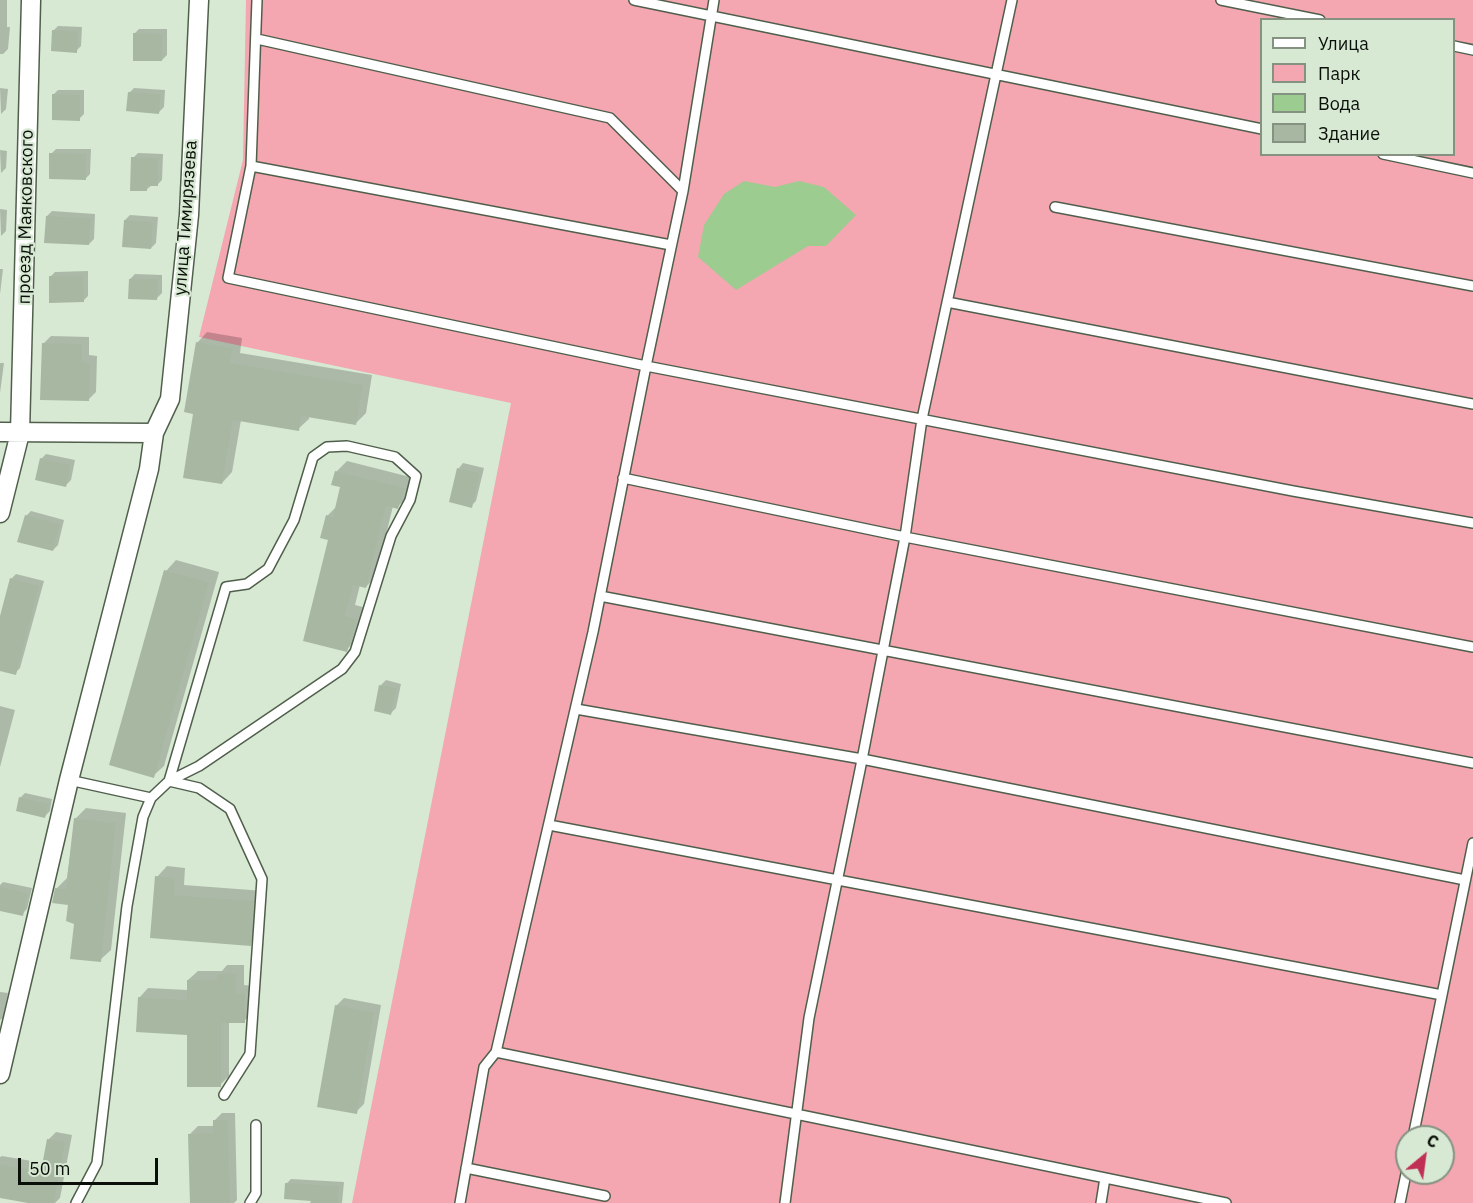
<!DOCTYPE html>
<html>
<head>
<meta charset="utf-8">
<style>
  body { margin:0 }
  #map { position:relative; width:1473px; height:1203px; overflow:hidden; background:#d7e8d3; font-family:"IBM Plex Sans",sans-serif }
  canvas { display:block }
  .legend { position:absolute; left:1260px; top:18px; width:195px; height:138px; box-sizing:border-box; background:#d7e8d3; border:2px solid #859282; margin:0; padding:8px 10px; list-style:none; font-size:18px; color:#0a1009 }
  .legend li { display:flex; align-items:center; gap:12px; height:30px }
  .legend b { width:30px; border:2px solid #859282 }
  .north { position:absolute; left:1395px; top:1125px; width:60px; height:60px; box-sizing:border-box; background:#d7e8d3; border:2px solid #859282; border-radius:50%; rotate:29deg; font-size:16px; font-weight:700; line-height:24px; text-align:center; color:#0a1009 }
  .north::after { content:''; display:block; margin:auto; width:21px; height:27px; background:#c03055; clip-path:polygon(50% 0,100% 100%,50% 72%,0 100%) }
  .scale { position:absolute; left:18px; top:1158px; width:140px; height:27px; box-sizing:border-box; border:3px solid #0a1009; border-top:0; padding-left:8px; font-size:18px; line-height:21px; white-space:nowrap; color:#0a1009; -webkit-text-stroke:4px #d7e8d3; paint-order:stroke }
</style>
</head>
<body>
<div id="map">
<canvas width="1473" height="1203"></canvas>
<ul class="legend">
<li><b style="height:8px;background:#fff"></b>Улица</li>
<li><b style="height:16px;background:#f4a6b1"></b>Парк</li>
<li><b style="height:16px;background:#9dcc91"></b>Вода</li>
<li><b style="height:16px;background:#a7b7a2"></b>Здание</li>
</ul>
<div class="north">С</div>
<div class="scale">50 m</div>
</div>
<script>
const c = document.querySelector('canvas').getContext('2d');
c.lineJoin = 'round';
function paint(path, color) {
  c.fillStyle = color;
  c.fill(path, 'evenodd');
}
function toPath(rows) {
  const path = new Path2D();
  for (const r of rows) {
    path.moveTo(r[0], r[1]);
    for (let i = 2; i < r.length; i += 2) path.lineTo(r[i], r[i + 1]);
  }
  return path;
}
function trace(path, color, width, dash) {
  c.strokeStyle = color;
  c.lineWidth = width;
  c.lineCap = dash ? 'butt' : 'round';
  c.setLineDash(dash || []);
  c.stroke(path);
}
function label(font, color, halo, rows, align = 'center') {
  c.font = font + ' "IBM Plex Sans",sans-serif';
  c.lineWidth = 4.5;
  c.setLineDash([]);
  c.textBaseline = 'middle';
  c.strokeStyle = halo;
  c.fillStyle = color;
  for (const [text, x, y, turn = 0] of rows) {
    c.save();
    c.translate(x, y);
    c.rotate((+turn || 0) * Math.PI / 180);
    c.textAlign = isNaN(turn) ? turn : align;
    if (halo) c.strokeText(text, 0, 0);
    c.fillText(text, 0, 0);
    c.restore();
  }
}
paint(toPath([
  [246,0,1473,0,1473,1203,352,1203,511,403,199,337,243,160],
  [1262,20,1454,20,1454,154,1262,154],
  [1407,1137,1443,1137,1443,1173,1407,1173]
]), '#f4a6b1');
paint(toPath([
  [744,181,775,187,799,181,824,187,856,215,826,246,808,246,736,290,698,257,704,225,724,194]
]), '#9dcc91');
paint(toPath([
  [0,0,7,0,7,27,10,27,8,49,3,54,0,54],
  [58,26,82,27,81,46,76,51,53,31],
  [139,29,167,29,167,55,162,60,134,34],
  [0,88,8,89,6,109,1,114],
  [134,88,165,90,164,107,159,112,129,93],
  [58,90,84,90,84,114,79,119,53,95],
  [56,149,91,149,90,174,85,179,51,154],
  [0,150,7,151,6,168,1,173],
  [138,153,163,154,162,180,157,185,152,185,146,190,133,158],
  [0,209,7,210,6,231,1,236],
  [52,211,95,214,94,239,89,244,47,216],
  [130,215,158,217,156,243,151,248,125,220],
  [0,269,3,269,0,294],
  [88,271,88,296,83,301,50,277,55,272],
  [135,274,162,275,162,293,157,298,130,279],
  [207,332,242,338,240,353,372,375,366,413,356,423,309,416,309,419,298,429,241,420,232,472,222,483,195,412,197,343],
  [51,336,89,337,89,355,97,356,96,392,88,400,43,344],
  [0,363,4,363,0,393],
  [46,454,75,460,71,480,66,485,41,459],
  [347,461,414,478,408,497,397,507,393,506,376,576,366,587,360,585,355,605,367,608,357,639,346,650,327,516,337,506,342,486,336,472],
  [463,463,484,468,476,501,471,506,459,468],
  [31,511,64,520,58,545,53,550,26,516],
  [176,560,219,572,164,766,153,776,166,571],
  [16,574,44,581,20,668,15,673,0,669,0,621,11,579],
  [386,680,401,684,396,708,391,713,381,685],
  [0,706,15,710,0,767],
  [25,793,52,799,50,811,45,816,20,798],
  [86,808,126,813,111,950,100,960,75,923,69,904,57,888,67,878,75,819],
  [167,866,185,868,184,885,264,891,261,933,250,944,152,937,157,877],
  [3,882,32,888,27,909,22,914,0,909,0,885],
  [227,965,244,965,244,985,253,986,253,1012,244,1021,229,1021,229,1076,220,1085,188,1033,139,998,148,988,188,990,188,980,198,971,222,971],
  [0,992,8,993,3,1018,0,1020],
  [344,998,381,1005,364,1104,356,1112,336,1006],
  [222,1113,235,1113,237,1200,234,1203,191,1203,190,1134,198,1126,214,1126,214,1121],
  [56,1132,72,1135,60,1198,55,1203,37,1203,0,1196,0,1157,2,1156,44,1163,48,1140],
  [291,1179,344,1182,342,1203,312,1203,312,1199,286,1184]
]), '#0003');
paint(toPath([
  [52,30,78,31,77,53,51,51],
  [133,33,162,34,162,61,133,61],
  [128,92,161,94,159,114,126,111],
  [52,94,80,95,80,121,52,120],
  [49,153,86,154,86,180,49,179],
  [131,157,158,158,158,186,147,186,147,191,130,191],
  [46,216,91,218,89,245,44,243],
  [124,220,153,222,151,249,122,247],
  [49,276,83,276,84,302,49,303],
  [129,279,158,279,157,300,128,299],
  [196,342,233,348,230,363,363,385,356,425,301,416,299,431,233,420,222,484,183,478,193,414,184,412],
  [42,343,82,344,82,362,90,363,89,401,40,400],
  [40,458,71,465,66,487,35,480],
  [457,468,480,473,472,508,449,502],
  [335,471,405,488,398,509,386,506,366,588,353,585,345,616,357,619,347,652,303,641,328,540,320,538,326,515,333,517,340,487,331,485],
  [25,515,60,524,53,551,17,542],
  [164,570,209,582,154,778,109,765],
  [10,578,39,586,16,675,0,671,0,616],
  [379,685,397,688,391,715,374,711],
  [19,797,48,804,45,818,16,811],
  [74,818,116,823,101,962,70,959,74,924,66,921,68,905,52,903,55,888,66,889],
  [155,876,175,878,174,895,254,901,251,946,150,938],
  [0,887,28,893,23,916,0,911],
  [236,973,236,994,245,994,245,1023,221,1023,221,1087,187,1087,187,1035,136,1032,138,997,187,1000,187,980,217,980,217,974],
  [335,1005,374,1012,357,1114,317,1107],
  [213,1120,228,1120,230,1203,190,1203,188,1134,213,1133],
  [47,1139,65,1142,54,1203,28,1203,0,1198,0,1164,41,1171],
  [285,1183,339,1186,338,1203,310,1203,311,1201,284,1199]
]), '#a7b7a2');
const service = toPath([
  [257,0,251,166,228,278,646,366,1293,491,1473,523],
  [634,0,1262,129],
  [1221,0,1320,20],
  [257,39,610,118,683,191],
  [1454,46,1473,50],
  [1383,154,1473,173],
  [251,166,671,245],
  [1055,207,1473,286],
  [947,302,1473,404],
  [623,478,905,537,1473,647],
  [600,596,1473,763],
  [576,709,862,759,1465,880],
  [69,780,151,798],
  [169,781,199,788,230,809,262,879,250,1054,224,1095],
  [549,825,1442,995],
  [496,1052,1226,1203],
  [1413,1137,1473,843],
  [466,1168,605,1196],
  [76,1203,97,1163,127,906,143,817,151,798,169,781,226,587,247,584,268,569,294,520,313,457,327,447,347,446,395,457,416,476,410,500,391,536,355,652,342,669,199,766,169,781],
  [250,1203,256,1193,256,1125],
  [460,1203,484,1067,496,1052,593,632,646,366,683,191,714,0],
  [785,1203,809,1018,860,770,905,537,922,419,1012,0],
  [1101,1203,1105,1178],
  [1400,1203,1407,1169]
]);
const minor = toPath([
  [0,432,154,433],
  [0,513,20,433,31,0],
  [0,1074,69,780,149,469,154,433,170,399,189,215,199,0]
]);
trace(service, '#505f4c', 12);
trace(minor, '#505f4c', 21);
trace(service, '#fff', 9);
trace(minor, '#fff', 18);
label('18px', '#0a1009', '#d7e8d3', [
  ["проезд Маяковского",26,217,-89],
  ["улица Тимирязева",186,218,-86]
]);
</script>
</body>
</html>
